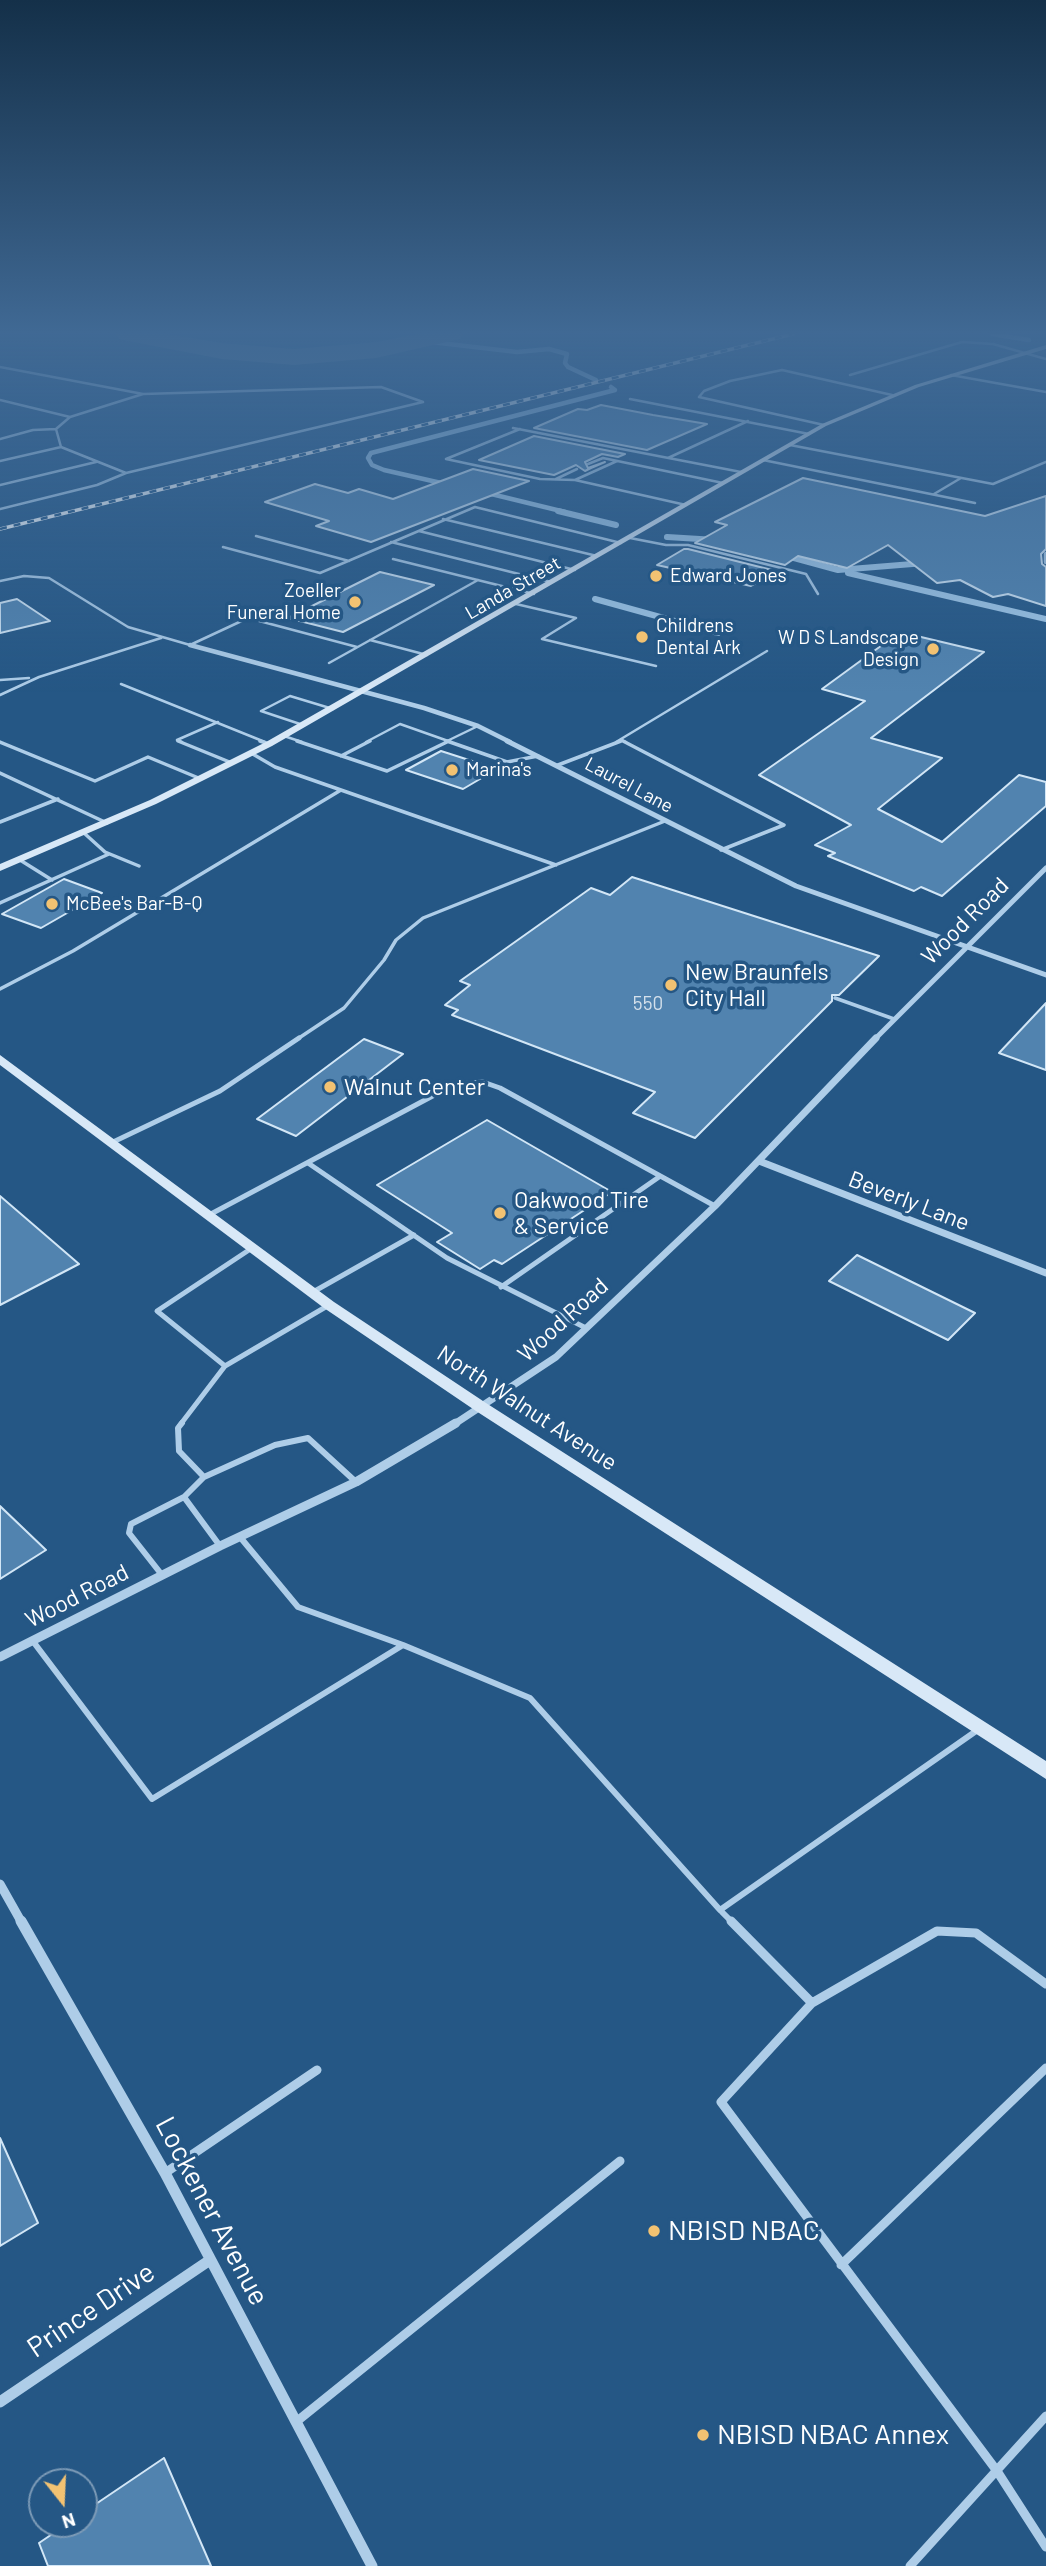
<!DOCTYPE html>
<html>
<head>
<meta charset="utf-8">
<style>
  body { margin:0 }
  #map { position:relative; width:1046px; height:2566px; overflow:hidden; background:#255785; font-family:Barlow,sans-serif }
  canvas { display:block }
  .north { position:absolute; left:28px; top:2468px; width:70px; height:70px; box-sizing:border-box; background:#255785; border:2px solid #7c9ab6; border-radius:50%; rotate:162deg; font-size:19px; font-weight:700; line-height:28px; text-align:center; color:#fff }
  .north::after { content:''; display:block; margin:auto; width:24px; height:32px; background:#f2c272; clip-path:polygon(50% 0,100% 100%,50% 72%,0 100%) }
</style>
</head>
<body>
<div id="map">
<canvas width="1046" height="2566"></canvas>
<div class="north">N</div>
</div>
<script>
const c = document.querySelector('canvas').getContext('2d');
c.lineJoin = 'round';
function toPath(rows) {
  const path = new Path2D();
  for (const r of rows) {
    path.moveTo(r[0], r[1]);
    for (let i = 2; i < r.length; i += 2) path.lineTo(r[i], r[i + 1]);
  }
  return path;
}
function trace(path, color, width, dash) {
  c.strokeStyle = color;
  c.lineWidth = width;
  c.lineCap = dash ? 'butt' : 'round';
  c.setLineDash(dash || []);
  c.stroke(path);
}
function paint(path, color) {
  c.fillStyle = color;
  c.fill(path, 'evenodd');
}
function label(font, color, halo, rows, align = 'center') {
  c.font = font + ' Barlow,sans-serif';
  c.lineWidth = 7;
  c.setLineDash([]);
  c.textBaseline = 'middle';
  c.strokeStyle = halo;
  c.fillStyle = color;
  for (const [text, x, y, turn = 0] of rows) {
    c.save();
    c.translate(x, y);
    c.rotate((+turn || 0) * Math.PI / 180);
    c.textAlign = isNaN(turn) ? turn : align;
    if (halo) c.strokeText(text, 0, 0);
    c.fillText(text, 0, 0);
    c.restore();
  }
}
trace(toPath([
  [992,334,1029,340],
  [423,341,517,352,549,349,567,354,565,363,568,367,596,380],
  [450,485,384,470,372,465,368,458,371,453,615,390,611,387],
  [483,492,565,512]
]), '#a2c9e9', 4.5);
trace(toPath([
  [558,511,616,525],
  [667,537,716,540],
  [783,555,838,570,925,563],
  [848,573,1046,619],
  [595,599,718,633]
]), '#a2c9e9', 6);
paint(toPath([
  [116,334,167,334,222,343,294,349,376,342,418,334,463,334,460,339,376,358,294,365,222,359,128,341,119,339,116,334]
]), '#587b9b');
const building = toPath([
  [601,405,653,415,707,424,647,450,534,428,578,409,587,410,601,405],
  [534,436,625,454,618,457,602,454,585,462,588,468,605,462,591,468,585,471,576,465,554,475,479,460,534,436],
  [473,469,529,481,371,542,316,526,329,521,265,502,315,484,348,493,359,489,393,499,473,469],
  [803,478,985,516,1046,496,1046,549,1041,554,1042,564,1046,567,1046,606,1008,594,993,597,960,580,937,583,888,545,847,568,798,556,785,565,695,543,727,525,715,522,803,478],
  [684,549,688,549,776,571,751,586,657,565,684,549],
  [380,572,434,585,343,632,288,618,380,572],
  [17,599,50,621,0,633,0,603,17,599],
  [900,632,984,652,871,738,942,758,878,809,942,842,1019,775,1046,782,1046,806,942,896,921,887,914,891,828,856,835,853,815,845,851,825,759,775,865,701,822,689,900,632],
  [441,751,497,769,463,789,406,770,441,751],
  [632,877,879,956,839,995,832,995,832,1001,695,1138,633,1113,655,1092,452,1015,458,1010,445,1005,470,985,460,981,591,888,610,895,632,877],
  [64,879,102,893,41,928,2,914,64,879],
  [1046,1003,1046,1070,999,1053,1046,1003],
  [364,1039,403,1054,296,1136,257,1119,364,1039],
  [487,1120,612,1192,502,1264,494,1260,480,1269,437,1242,452,1233,377,1185,487,1120],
  [0,1196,79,1264,0,1305,0,1196],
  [857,1255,975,1313,948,1340,829,1281,857,1255],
  [0,1506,46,1550,0,1579,0,1506],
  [0,2138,38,2223,0,2246,0,2138],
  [164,2458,211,2566,48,2566,39,2543,67,2524,84,2524,84,2512,164,2458]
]);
paint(building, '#5183af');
trace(building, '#d2e6f6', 2);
trace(toPath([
  [0,367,143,394,70,417,0,400],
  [850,375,962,342,993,344,1046,359],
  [951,375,1046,392],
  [630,399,809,434],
  [824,425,699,397,704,391,730,381,782,370,892,395],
  [513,428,741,472],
  [520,429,446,459,540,479,575,480,686,505],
  [0,439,33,430,56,429],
  [790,445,993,484,1046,462],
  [61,447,56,429,70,417],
  [668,458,748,421],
  [763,460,975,503],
  [0,461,61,447,126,473],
  [588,464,603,458,723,483],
  [556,479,577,469],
  [575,480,617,461],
  [0,485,96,462],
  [934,494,961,478],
  [0,509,97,485,126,473,423,402,381,387,143,394],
  [443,519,597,556],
  [419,531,575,570],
  [256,536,349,561],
  [630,538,666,545,688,545,806,574,818,594],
  [391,542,551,582],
  [223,547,320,573,475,507,621,543],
  [393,559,534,594],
  [0,581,24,576,49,578,128,627,190,645,248,618,357,647],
  [516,604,576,618,542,639,656,666],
  [370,640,427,655],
  [329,663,478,580],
  [0,680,29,678],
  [121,684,265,742],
  [0,695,39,677,161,638],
  [303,725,261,711,290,696,333,709],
  [284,736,302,742],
  [622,740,626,742],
  [182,742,177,740,218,722],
  [366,742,400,724,451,742],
  [445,742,478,726],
  [616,742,767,651]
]), '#aecde8', 2.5);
trace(toPath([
  [178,741,232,763],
  [260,741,269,744],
  [297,741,387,771,449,741],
  [447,741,507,762,538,756],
  [623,741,784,825,721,850],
  [0,742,95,781,148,757,201,779],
  [251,753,275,767,556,865],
  [341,756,370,741],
  [558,765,621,741],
  [0,773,107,823],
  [0,822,58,799],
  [84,833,105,852,139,866],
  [20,860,52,880],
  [0,903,109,854],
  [0,989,73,951,341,790],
  [835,998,894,1019],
  [296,1040,344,1008,384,960,396,940,423,918,665,821]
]), '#aecde8', 3.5);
trace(toPath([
  [111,1143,220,1091,299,1038],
  [308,1163,447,1258,586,1328],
  [209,1215,442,1091,460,1084,483,1082,500,1088,715,1206],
  [501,1287,659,1177],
  [313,1292,414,1235],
  [225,1366,157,1311,252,1248],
  [180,1425,225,1366,329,1305]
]), '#aecde8', 5);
trace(toPath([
  [182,1423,178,1428,179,1451,204,1477],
  [220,1546,184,1497,204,1477,275,1445,308,1438,356,1482],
  [162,1575,129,1533,131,1524,184,1497],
  [32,1640,152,1799,403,1645,298,1607,240,1537],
  [403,1645,530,1698,720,1910],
  [733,1923,720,1910,979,1729]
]), '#aecde8', 6);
trace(toPath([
  [731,1921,812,2003,721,2102,997,2471,1046,2547],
  [812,2003,937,1931,976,1933,1046,1984],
  [165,2173,317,2070],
  [841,2265,1046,2068],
  [296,2422,620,2161],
  [910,2566,1046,2416]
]), '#aecde8', 9);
trace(toPath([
  [1046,554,1046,562],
  [190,645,424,708,478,726,510,742]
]), '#aecde8', 4.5);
trace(toPath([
  [507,741,796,886,1046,975],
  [874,1040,1046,868]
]), '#aecde8', 5);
trace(toPath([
  [759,1161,1046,1273],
  [453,1425,556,1357,715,1206,876,1038]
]), '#aecde8', 7);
trace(toPath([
  [0,1657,220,1546,356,1482,456,1423],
  [0,1884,22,1923]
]), '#aecde8', 9);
trace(toPath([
  [21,1921,165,2173,372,2566],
  [0,2402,210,2260]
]), '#aecde8', 11);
paint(toPath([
  [1046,345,1046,349,919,387,826,426,272,746,156,804,0,871,0,864,150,800,266,742,822,424,915,385,1046,345],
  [0,1055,334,1302,486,1403,1046,1761,1046,1779,476,1411,324,1308,0,1065,0,1055]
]), '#d8e8f7');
const rail = toPath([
  [0,529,793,334]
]);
trace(rail, '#fff', 3.5);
trace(rail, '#255785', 2.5, [7]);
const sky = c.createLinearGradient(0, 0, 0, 693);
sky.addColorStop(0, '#143049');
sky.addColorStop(0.48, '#406994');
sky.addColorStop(1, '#40699400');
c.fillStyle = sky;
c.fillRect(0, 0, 1046, 693);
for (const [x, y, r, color] of [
  [656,576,7,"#f2c272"],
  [355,602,7,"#f2c272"],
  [642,637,7,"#f2c272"],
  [933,649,7,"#f2c272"],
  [452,770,7,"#f2c272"],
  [52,904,7,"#f2c272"],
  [671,985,7,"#f2c272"],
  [330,1087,7,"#f2c272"],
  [500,1213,7,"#f2c272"],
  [654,2231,7,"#f2c272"],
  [703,2435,7,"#f2c272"]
]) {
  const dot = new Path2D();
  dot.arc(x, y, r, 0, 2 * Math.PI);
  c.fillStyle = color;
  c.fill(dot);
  trace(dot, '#255785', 2.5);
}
label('19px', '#fff', '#255785', [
  ["Edward Jones",670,576],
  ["Zoeller",341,591,"right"],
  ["Funeral Home",341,613,"right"],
  ["Childrens",656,626],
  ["Dental Ark",656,648],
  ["W D S Landscape",919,638,"right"],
  ["Design",919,660,"right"],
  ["Marina's",466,770],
  ["McBee's Bar-B-Q",66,904]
], 'left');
label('19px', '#fff', '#255785', [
  ["Landa Street",513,588,-30],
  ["Laurel Lane",629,785,28]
]);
label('19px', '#d4e0eb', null, [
  ["550",648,1004]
]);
label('23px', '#fff', '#255785', [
  ["Wood Road",965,921,-45],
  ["Beverly Lane",909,1201,21],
  ["Wood Road",563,1320,-42],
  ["North Walnut Avenue",527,1408,33],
  ["Wood Road",77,1596,-27]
]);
label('23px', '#fff', '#255785', [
  ["New Braunfels",685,972],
  ["City Hall",685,998],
  ["Walnut Center",344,1087],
  ["Oakwood Tire",514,1200],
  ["& Service",514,1226]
], 'left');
label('28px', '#fff', '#255785', [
  ["Lockener Avenue",212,2211,62],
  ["Prince Drive",91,2310,-34]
]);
label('28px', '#fff', '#255785', [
  ["NBISD NBAC",668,2231],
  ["NBISD NBAC Annex",717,2435]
], 'left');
</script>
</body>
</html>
